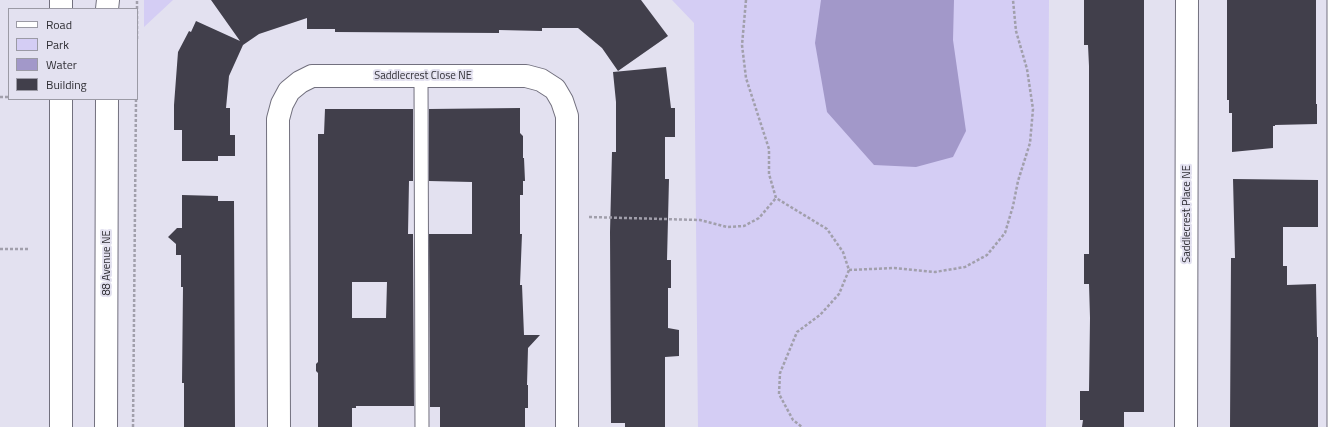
<!DOCTYPE html>
<html>
<head>
<meta charset="utf-8">
<style>
  body { margin:0 }
  #map { position:relative; width:1339px; height:427px; overflow:hidden; background:#e3e1f0; font-family:"Titillium Web",sans-serif }
  canvas { display:block }
  .legend { position:absolute; left:8px; top:8px; width:130px; height:92px; box-sizing:border-box; background:#e3e1f0; border:1px solid #9b9aa5; margin:0; padding:5px 7px; list-style:none; font-size:12px; color:#302f35 }
  .legend li { display:flex; align-items:center; gap:8px; height:20px }
  .legend b { width:20px; border:1px solid #9b9aa5 }
</style>
</head>
<body>
<div id="map">
<canvas width="1339" height="427"></canvas>
<ul class="legend">
<li><b style="height:5px;background:#fff"></b>Road</li>
<li><b style="height:11px;background:#d4cdf4"></b>Park</li>
<li><b style="height:11px;background:#a298c9"></b>Water</li>
<li><b style="height:11px;background:#413f4b"></b>Building</li>
</ul>
</div>
<script>
const c = document.querySelector('canvas').getContext('2d');
c.lineJoin = 'round';
function paint(path, color) {
  c.fillStyle = color;
  c.fill(path, 'evenodd');
}
function toPath(rows) {
  const path = new Path2D();
  for (const r of rows) {
    path.moveTo(r[0], r[1]);
    for (let i = 2; i < r.length; i += 2) path.lineTo(r[i], r[i + 1]);
  }
  return path;
}
function trace(path, color, width, dash) {
  c.strokeStyle = color;
  c.lineWidth = width;
  c.lineCap = dash ? 'butt' : 'round';
  c.setLineDash(dash || []);
  c.stroke(path);
}
function label(font, color, halo, rows, align = 'center') {
  c.font = font + ' "Titillium Web",sans-serif';
  c.lineWidth = 4;
  c.setLineDash([]);
  c.textBaseline = 'middle';
  c.strokeStyle = halo;
  c.fillStyle = color;
  for (const [text, x, y, turn = 0] of rows) {
    c.save();
    c.translate(x, y);
    c.rotate((+turn || 0) * Math.PI / 180);
    c.textAlign = isNaN(turn) ? turn : align;
    if (halo) c.strokeText(text, 0, 0);
    c.fillText(text, 0, 0);
    c.restore();
  }
}
paint(toPath([
  [144,0,173,0,144,27],
  [672,0,1049,0,1046,427,698,427,694,23]
]), '#d4cdf4');
paint(toPath([
  [821,0,954,0,953,40,966,131,953,157,916,167,874,165,827,112,815,43]
]), '#a298c9');
paint(toPath([
  [211,0,641,0,668,36,618,71,602,48,578,28,542,28,542,31,499,30,499,33,335,32,335,29,307,29,307,18,259,34,243,45,229,76,226,108,230,108,230,135,235,135,235,156,218,156,218,161,182,161,182,130,174,130,174,105,178,52,189,31,191,32,196,21,240,41],
  [1084,0,1144,0,1144,412,1124,412,1124,427,1082,427,1083,420,1080,420,1080,391,1089,391,1090,318,1089,284,1084,284,1084,254,1089,254,1089,66,1088,45,1084,45],
  [1227,0,1316,0,1316,104,1317,104,1317,124,1275,125,1275,126,1273,126,1273,148,1232,152,1232,113,1229,113,1229,100,1227,100],
  [666,67,671,108,675,108,675,137,665,137,665,179,669,179,667,260,671,260,671,288,668,288,668,328,679,330,679,356,665,357,665,427,625,427,625,423,611,423,610,232,612,152,616,152,616,102,613,72],
  [520,108,520,133,523,136,523,158,524,158,525,181,523,181,523,195,520,195,520,234,522,234,520,285,522,285,524,335,540,335,528,348,527,385,528,385,528,408,525,408,525,427,440,427,440,407,430,407,429,234,472,234,472,182,429,181,429,109],
  [325,109,413,109,413,181,409,181,408,234,413,234,414,406,356,406,356,408,352,408,352,427,318,427,318,373,316,371,316,364,318,362,318,134,324,134],
  [352,282,387,282,386,318,352,318],
  [1233,179,1318,180,1318,227,1283,227,1283,266,1287,266,1287,285,1316,284,1317,337,1318,337,1318,427,1230,427,1231,258,1235,258],
  [182,195,218,196,218,201,234,201,235,427,184,427,184,383,182,383,183,287,181,287,181,255,176,255,176,244,168,237,177,228,182,228]
]), '#413f4b');
const service = toPath([
  [1334,0,1334,427],
  [421,76,422,427]
]);
const minor = toPath([
  [279,427,278,119,282,104,289,91,300,82,312,76,526,76,541,80,555,89,562,101,567,116,567,427],
  [1186,427,1187,0]
]);
const tertiary = toPath([
  [61,9,61,0],
  [107,9,108,0],
  [61,427,61,99],
  [106,427,107,99]
]);
trace(service, '#72707e', 15);
trace(minor, '#72707e', 24);
trace(tertiary, '#72707e', 24);
trace(toPath([
  [746,0,742,45,746,78,769,149,769,174,776,198,827,229,843,252,849,270,839,294,820,315,797,332,780,373,779,394,793,420,802,427],
  [137,39,137,0],
  [0,97,9,97],
  [589,217,700,220,727,227,744,226,759,218,776,198],
  [0,249,28,249],
  [849,270,894,268,935,272,965,267,987,255,1005,233,1013,206,1018,181,1030,143,1033,109,1027,69,1016,31,1013,0],
  [133,427,136,99]
]), '#a19fab', 2.5, [3, 2]);
trace(service, '#fff', 13);
trace(minor, '#fff', 22);
trace(tertiary, '#fff', 22);
label('11px', '#302f35', '#e3e1f0', [
  ["Saddlecrest Close NE",423,76],
  ["Saddlecrest Place NE",1187,214,-90],
  ["88 Avenue NE",107,263,-90]
]);
</script>
</body>
</html>
